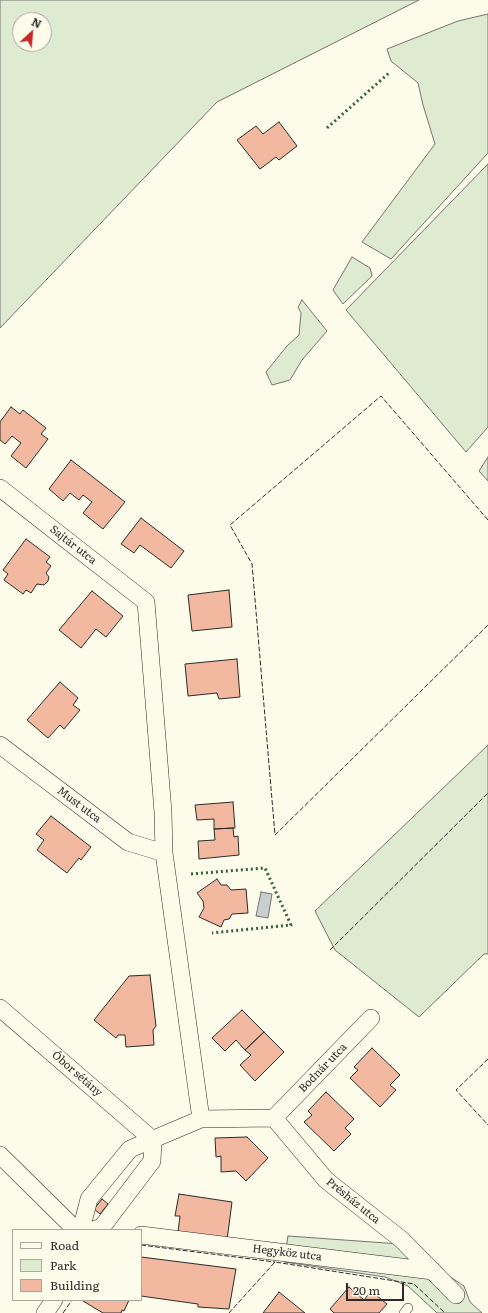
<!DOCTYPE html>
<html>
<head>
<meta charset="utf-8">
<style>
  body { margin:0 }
  #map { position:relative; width:488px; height:1313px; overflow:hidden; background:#fdfbea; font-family:Literata,serif }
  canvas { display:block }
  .legend { position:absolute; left:12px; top:1229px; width:130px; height:72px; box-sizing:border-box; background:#fdfbea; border:1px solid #a9a89e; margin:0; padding:5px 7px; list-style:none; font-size:12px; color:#2b2b2b }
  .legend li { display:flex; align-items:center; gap:8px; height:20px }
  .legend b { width:20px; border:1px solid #a9a89e }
  .north { position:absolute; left:12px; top:12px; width:40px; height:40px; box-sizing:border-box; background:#fdfbea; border:1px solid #a9a89e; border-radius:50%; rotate:26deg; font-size:11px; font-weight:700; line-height:16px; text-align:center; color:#2b2b2b }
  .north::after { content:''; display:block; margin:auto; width:14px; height:18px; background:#c62828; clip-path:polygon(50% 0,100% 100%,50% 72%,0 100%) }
  .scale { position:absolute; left:346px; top:1283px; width:58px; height:18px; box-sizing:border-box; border:2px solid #2b2b2b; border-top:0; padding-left:5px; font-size:12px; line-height:14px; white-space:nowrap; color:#2b2b2b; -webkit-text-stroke:3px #fdfbea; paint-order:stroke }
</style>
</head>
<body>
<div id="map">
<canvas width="488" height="1313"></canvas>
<ul class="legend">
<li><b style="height:5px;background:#fdfbea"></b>Road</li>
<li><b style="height:11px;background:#deebd1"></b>Park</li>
<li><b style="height:11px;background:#f2b8a0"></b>Building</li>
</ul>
<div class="north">N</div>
<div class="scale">20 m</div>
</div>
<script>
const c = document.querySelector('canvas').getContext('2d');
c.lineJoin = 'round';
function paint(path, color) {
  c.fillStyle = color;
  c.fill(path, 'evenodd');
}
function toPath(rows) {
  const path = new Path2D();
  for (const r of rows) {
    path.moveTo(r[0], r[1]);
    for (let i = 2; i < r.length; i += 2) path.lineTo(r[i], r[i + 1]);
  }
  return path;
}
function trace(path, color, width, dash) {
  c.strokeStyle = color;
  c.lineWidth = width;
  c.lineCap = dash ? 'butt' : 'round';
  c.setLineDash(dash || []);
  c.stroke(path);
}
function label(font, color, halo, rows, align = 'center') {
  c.font = font + ' Literata,serif';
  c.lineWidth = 3;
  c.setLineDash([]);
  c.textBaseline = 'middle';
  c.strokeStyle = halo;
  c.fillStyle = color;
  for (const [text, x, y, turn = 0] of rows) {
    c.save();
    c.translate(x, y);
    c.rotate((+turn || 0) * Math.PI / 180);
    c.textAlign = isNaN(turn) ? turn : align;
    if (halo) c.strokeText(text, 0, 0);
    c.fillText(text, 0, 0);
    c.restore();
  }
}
const green = toPath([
  [0,0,419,0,217,102,0,328,0,0],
  [20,20,44,20,44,44,20,44,20,20],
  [488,14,488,153,391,259,362,242,435,144,423,105,418,83,391,61,387,49,458,21,488,14],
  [488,164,488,427,466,452,346,310,488,164],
  [352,257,370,268,372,276,343,304,333,290,352,257],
  [302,300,327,331,302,360,290,380,272,385,266,372,287,346,299,335,301,313,298,307,302,300],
  [488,457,488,481,479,471,488,457],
  [488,745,488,954,484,954,419,1017,335,950,315,911,488,745],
  [288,1236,400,1244,464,1286,470,1302,482,1313,437,1313,408,1286,385,1277,284,1262,288,1236]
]);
paint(green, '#deebd1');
trace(green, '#74746e', 1);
const water = toPath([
  [261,892,272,894,268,918,256,916,261,892]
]);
paint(water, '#c7d0d0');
trace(water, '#74746e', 1);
const building = toPath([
  [279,122,297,146,279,160,276,157,260,169,237,140,256,126,263,134,279,122],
  [11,407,20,414,23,410,46,428,41,434,48,439,26,468,11,456,21,443,12,436,5,444,0,440,0,422,11,407],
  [71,460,125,502,103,529,83,513,92,502,83,495,79,500,70,493,63,501,49,489,71,460],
  [141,518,184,551,171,568,140,545,134,553,121,544,141,518],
  [26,539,50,557,46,562,51,566,46,573,49,577,48,581,44,585,37,584,31,593,26,590,23,594,4,580,8,574,3,570,26,539],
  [229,590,232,627,192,631,188,595,229,590],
  [92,591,123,616,106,637,96,629,81,648,59,630,92,591],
  [237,659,240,697,219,699,217,693,188,696,185,664,237,659],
  [60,682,78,698,73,705,80,710,64,729,60,725,48,738,27,720,60,682],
  [233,802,235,828,214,829,214,819,197,820,195,805,233,802],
  [51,816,91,847,81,860,79,858,67,873,37,850,44,840,36,834,51,816],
  [233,828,234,837,238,836,239,855,199,859,198,841,215,840,214,829,233,828],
  [217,879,221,885,227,885,231,890,246,889,248,913,232,914,229,919,224,920,221,927,199,917,204,908,203,901,197,893,217,879],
  [150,975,156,1026,153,1030,154,1045,126,1047,125,1035,118,1035,116,1038,94,1020,129,976,150,975],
  [242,1010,264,1032,245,1050,236,1040,225,1051,212,1038,242,1010],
  [264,1032,284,1052,255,1081,240,1065,251,1055,245,1050,264,1032],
  [372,1048,400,1075,390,1085,396,1090,380,1107,350,1078,358,1070,354,1067,372,1048],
  [326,1092,354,1119,345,1128,351,1134,334,1151,304,1122,312,1115,308,1111,326,1092],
  [247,1137,268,1158,246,1181,236,1171,221,1172,221,1156,216,1157,215,1138,247,1137],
  [179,1194,232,1202,227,1240,178,1232,180,1216,175,1216,179,1194],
  [102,1199,108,1204,100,1214,94,1209,102,1199],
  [141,1257,236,1269,229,1309,198,1307,198,1304,141,1296,141,1257],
  [349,1287,364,1300,371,1291,387,1304,379,1313,334,1313,330,1309,349,1287],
  [279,1292,305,1313,263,1313,279,1292],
  [83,1300,129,1300,124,1311,122,1310,121,1313,103,1313,83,1301,83,1300]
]);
paint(building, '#f2b8a0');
trace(building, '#2b2b2b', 1);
const service = toPath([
  [404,1313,408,1308]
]);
const minor = toPath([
  [0,488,146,602,163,812,164,853,201,1119,130,1149,89,1199,81,1230],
  [0,745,128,842,164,853],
  [0,1008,153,1140],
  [274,1118,371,1018],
  [201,1119,274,1118,326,1180,402,1240,456,1295],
  [0,1155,76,1230],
  [93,1230,102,1227,152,1161,153,1140],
  [141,1235,433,1271],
  [45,1313,54,1300]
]);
trace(service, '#2b2b2b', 10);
trace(minor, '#2b2b2b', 18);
trace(service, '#fdfbea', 9);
trace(minor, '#fdfbea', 17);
trace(toPath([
  [327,128,389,73],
  [191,874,265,868,291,925,212,933]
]), '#34623c', 3, [2, 3]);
trace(toPath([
  [488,520,381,396,230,525,252,564,275,835,488,625],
  [330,950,488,793],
  [488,1059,456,1090,488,1125],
  [141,1245,275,1262,274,1263],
  [63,1313,72,1300],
  [229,1313,275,1262,414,1284,445,1313]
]), '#2b2b2b', 1, [5, 2]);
label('11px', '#2b2b2b', '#fdfbea', [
  ["Sajtár utca",73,545,38],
  ["Must utca",79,805,37],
  ["Bodnár utca",323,1068,-46],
  ["Óbor sétány",77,1074,41],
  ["Présház utca",353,1201,39],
  ["Hegyköz utca",287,1253,7]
]);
</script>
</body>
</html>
